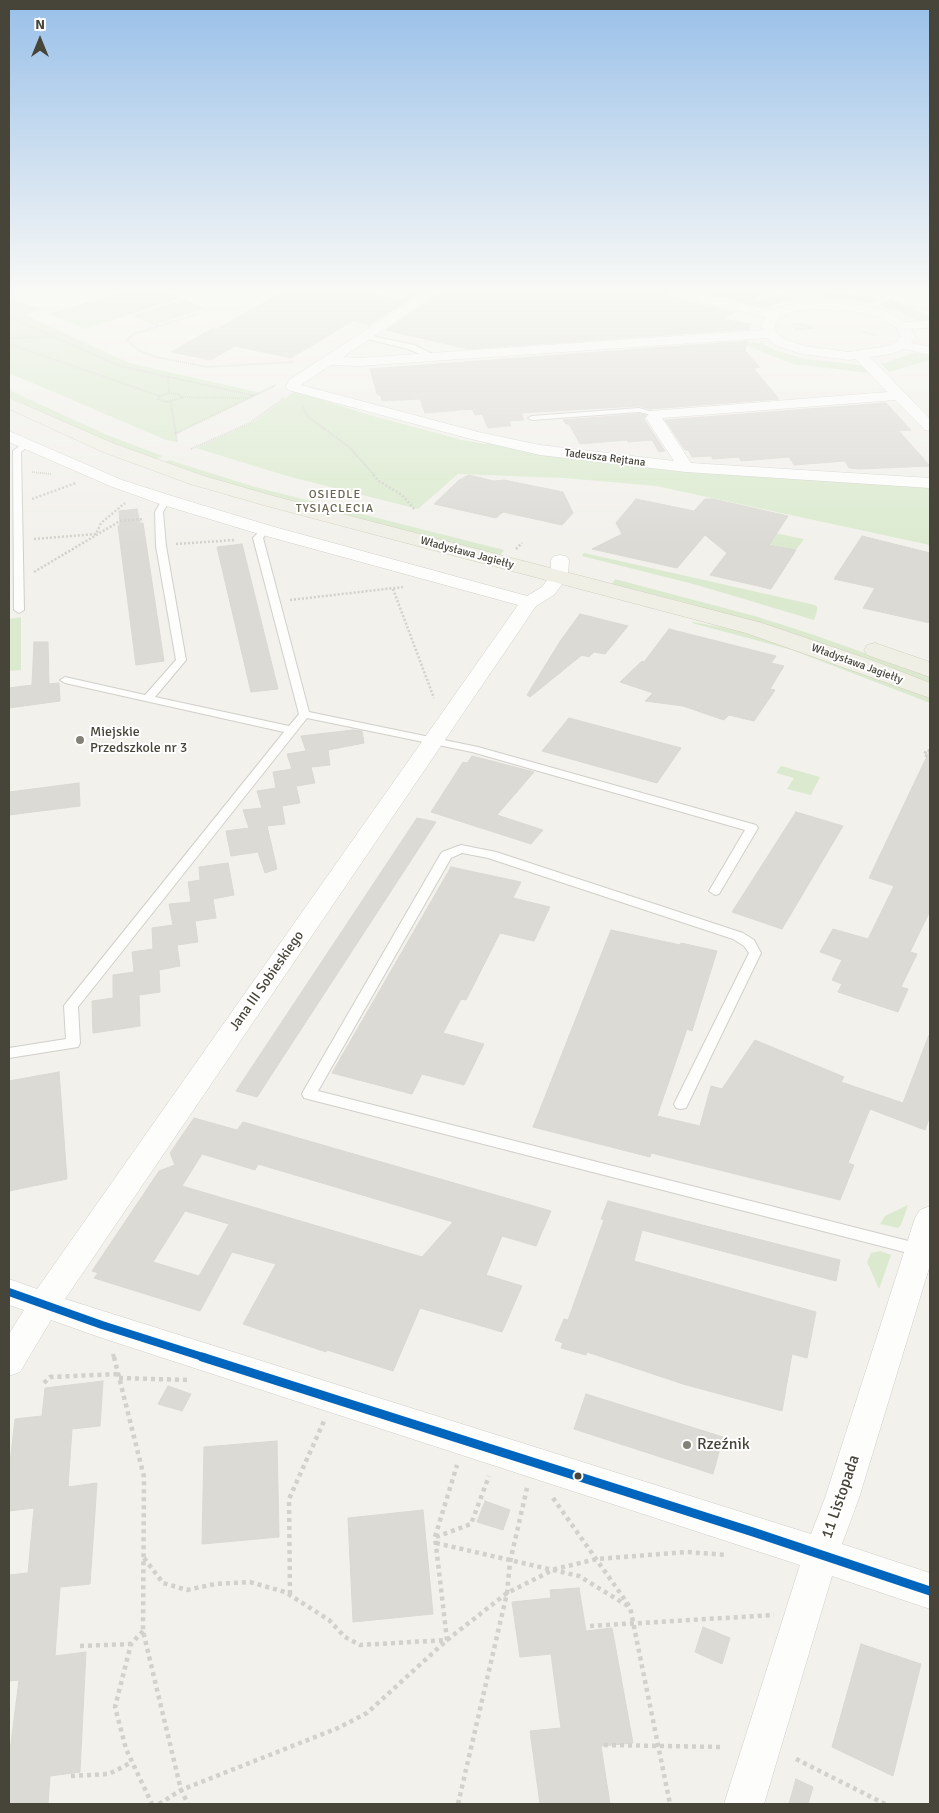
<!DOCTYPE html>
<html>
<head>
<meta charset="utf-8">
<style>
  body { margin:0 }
  #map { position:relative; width:939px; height:1813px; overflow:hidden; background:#f2f1ec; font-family:Signika,sans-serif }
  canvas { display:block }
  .frame { position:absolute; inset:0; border:10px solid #474439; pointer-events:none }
  .north { position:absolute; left:15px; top:15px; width:50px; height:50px; -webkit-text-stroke:4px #fff; paint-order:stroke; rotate:0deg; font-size:14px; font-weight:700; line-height:20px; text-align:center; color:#474439 }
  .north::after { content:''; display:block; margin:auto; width:18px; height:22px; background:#474439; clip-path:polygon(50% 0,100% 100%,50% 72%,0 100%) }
</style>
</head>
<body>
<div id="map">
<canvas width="939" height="1813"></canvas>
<div class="frame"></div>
<div class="north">N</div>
</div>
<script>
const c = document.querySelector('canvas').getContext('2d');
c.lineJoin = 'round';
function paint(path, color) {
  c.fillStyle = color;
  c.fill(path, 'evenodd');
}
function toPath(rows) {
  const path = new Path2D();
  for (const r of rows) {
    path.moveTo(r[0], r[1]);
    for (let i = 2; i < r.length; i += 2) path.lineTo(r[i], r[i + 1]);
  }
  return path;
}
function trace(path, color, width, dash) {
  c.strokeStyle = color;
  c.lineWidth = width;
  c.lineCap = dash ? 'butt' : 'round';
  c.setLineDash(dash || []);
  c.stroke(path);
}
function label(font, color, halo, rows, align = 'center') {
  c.font = font + ' Signika,sans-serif';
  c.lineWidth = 4;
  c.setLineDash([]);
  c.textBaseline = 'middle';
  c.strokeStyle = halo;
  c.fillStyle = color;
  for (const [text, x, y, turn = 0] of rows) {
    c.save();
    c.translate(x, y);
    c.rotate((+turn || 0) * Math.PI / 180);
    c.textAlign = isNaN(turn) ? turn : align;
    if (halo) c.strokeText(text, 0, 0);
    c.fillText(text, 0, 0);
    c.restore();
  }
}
paint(toPath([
  [120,292,165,292,181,298,85,329,49,314],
  [812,292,874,296,877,299,871,303,821,298],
  [785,293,792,299,765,308,750,306,747,303],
  [9,298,41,309,25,315,129,363,261,393,175,434,177,442,166,440,9,373],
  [184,299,206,308,157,324,135,315],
  [890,299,930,316,930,320,916,320,899,311,878,305],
  [734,341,761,343,777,351,805,359,861,365,868,373,793,364],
  [914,353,930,356,930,360,889,372,881,364],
  [9,390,107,435,163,456,155,460,99,439,9,397],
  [295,391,366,414,462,440,485,444,488,442,707,471,930,486,930,545,656,486,564,478,458,474,418,509,287,476,196,448,254,422],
  [169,460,255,487,504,550,500,555,251,491,163,463],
  [682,514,804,539,796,550,667,522],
  [584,553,815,605,817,607,817,611,814,620,697,585,582,556],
  [615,579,758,617,811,634,930,676,930,684,806,639,683,602,612,584],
  [21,617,21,670,9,671,9,619],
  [693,622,741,631,891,682,930,697,930,703,792,650,692,623],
  [781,766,820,777,811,795,787,789,794,778,776,773],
  [908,1205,901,1225,898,1228,880,1224,885,1216],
  [880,1251,891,1255,879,1289,867,1262,871,1253]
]), '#dbeacf');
const building = toPath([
  [282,292,362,292,404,300,405,292,421,292,369,325,353,321,291,358,235,346,211,360,171,352,213,328,217,329,282,292],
  [441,292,667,292,670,297,735,312,723,319,750,324,749,329,468,349,386,330,441,292],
  [699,292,766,292,748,303,699,292],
  [747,341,745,351,760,367,753,368,779,399,650,409,639,406,521,413,524,420,509,421,511,426,507,426,488,428,482,414,475,415,472,409,425,413,420,399,382,401,381,396,377,394,370,369,747,341],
  [886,403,911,430,899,431,930,466,860,469,849,468,845,461,794,465,789,457,741,461,739,457,713,459,711,456,692,457,688,450,685,450,665,420,886,403],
  [639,414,646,415,644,419,665,451,659,452,652,440,628,442,627,440,580,444,569,424,566,424,563,420,639,414],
  [469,475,494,481,504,480,563,492,573,513,562,525,503,512,496,518,434,504,459,480,469,475],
  [636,499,694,511,705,499,713,499,788,516,769,545,796,550,771,589,710,575,727,553,705,535,677,568,592,549,622,534,616,523,636,499],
  [137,509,140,523,143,523,164,661,136,665,118,526,120,525,119,511,137,509],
  [862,536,930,553,930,623,863,608,875,588,834,579,862,536],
  [242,544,278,689,251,692,217,547,242,544],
  [580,614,628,626,605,654,594,652,589,657,582,655,530,697,527,695,561,640,580,614],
  [669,629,776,656,771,663,784,666,770,689,775,690,754,721,729,715,724,720,683,706,645,701,653,693,620,682,642,661,644,662,669,629],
  [34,642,48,642,49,684,59,683,60,701,9,708,9,688,32,685,34,642],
  [569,718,681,748,657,783,542,751,569,718],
  [353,730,362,731,364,743,328,750,330,765,311,767,315,783,297,786,294,778,300,803,282,806,285,824,267,826,277,869,265,873,258,852,231,856,226,831,249,828,243,810,262,808,257,791,276,788,273,772,292,769,287,754,306,751,301,736,353,730],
  [930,750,930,911,910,952,917,954,901,987,908,989,898,1012,838,992,842,984,832,980,842,960,820,952,833,929,868,939,894,886,869,878,930,750],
  [472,756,534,772,497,815,543,830,531,844,431,812,463,762,467,763,472,756],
  [79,783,80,806,9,815,9,792,79,783],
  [796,812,843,826,782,929,732,912,796,812],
  [417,818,436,822,257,1097,236,1091,417,818],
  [228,863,234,895,213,899,216,918,195,921,198,942,177,945,180,966,159,970,160,992,139,995,140,1026,93,1033,92,1001,113,998,113,975,134,972,132,952,153,949,152,928,173,925,169,904,191,902,188,882,200,880,199,867,228,863],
  [451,867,521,882,513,898,550,907,534,941,500,933,466,1000,461,999,443,1033,484,1044,464,1085,422,1074,412,1094,332,1073,451,867],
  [611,930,680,945,681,943,717,951,692,1031,687,1029,657,1116,700,1126,711,1086,722,1089,755,1040,844,1077,841,1082,903,1103,929,1035,930,1035,930,1115,925,1130,870,1109,848,1163,854,1165,840,1200,651,1153,650,1157,533,1127,611,930],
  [59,1072,67,1179,9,1191,9,1081,59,1072],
  [194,1118,237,1130,243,1122,551,1211,536,1246,502,1236,486,1275,522,1286,502,1332,420,1308,393,1371,327,1350,326,1352,243,1324,276,1264,232,1252,200,1311,94,1278,98,1273,92,1271,159,1171,175,1165,170,1153,194,1118],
  [202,1154,255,1170,258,1164,453,1222,422,1257,182,1186,202,1154],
  [185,1211,229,1224,199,1276,153,1262,185,1211],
  [608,1201,840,1260,836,1281,642,1230,634,1261,816,1312,807,1358,792,1354,782,1411,683,1384,587,1352,586,1355,561,1348,563,1343,555,1340,564,1319,568,1320,604,1220,601,1219,608,1201],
  [103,1381,100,1426,72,1429,68,1487,97,1483,90,1584,60,1587,55,1656,86,1652,80,1772,50,1776,48,1804,9,1804,9,1759,19,1680,9,1681,9,1575,28,1573,34,1508,9,1511,9,1472,15,1419,42,1416,45,1388,103,1381],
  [168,1386,191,1394,182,1411,158,1404,168,1386],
  [586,1394,723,1437,713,1474,574,1429,586,1394],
  [277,1441,279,1537,202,1544,204,1447,277,1441],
  [485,1501,510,1510,503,1530,477,1522,485,1501],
  [423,1510,433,1614,353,1622,348,1518,423,1510],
  [579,1588,586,1631,612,1628,633,1743,601,1746,610,1804,540,1804,530,1731,561,1728,551,1654,520,1657,512,1602,551,1598,550,1590,579,1588],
  [703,1627,730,1638,722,1664,695,1652,703,1627],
  [861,1644,921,1664,893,1776,832,1747,861,1644],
  [796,1779,813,1787,808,1804,789,1804,796,1779]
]);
paint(building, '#dbdad5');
trace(building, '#dad8d2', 1);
const service = toPath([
  [363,334,414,345,439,357,432,359,408,349,363,338,363,334],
  [639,408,660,414,656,416,639,412,532,420,528,418,532,416,639,408],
  [23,443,30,445,21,452,24,610,19,613,14,610,13,451,23,443],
  [166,497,170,500,163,512,166,546,186,660,155,697,289,726,299,714,253,538,262,528,268,528,269,530,263,538,309,712,478,747,756,825,758,828,719,894,715,895,709,891,745,830,472,752,307,718,78,1007,80,1043,78,1047,9,1058,9,1048,66,1039,64,1006,66,1003,284,732,65,683,60,680,65,677,145,695,176,660,156,546,155,512,163,498,166,497],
  [461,845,496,852,743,933,754,940,761,953,686,1108,681,1109,676,1108,674,1104,749,953,744,946,733,939,488,858,462,853,451,858,318,1091,920,1244,926,1245,928,1250,926,1255,920,1256,304,1098,302,1094,304,1090,440,855,442,852,461,845]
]);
const minor = toPath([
  [424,292,439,292,343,357,359,358,763,330,761,324,766,317,670,295,669,292,691,292,773,311,789,305,812,301,843,302,885,310,905,322,930,320,930,328,911,329,915,337,911,343,930,347,930,355,904,349,891,354,870,357,930,419,930,431,925,430,895,400,662,418,691,463,930,478,930,488,686,472,540,455,471,439,288,390,286,387,289,380,424,292],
  [812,309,843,310,876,316,897,328,901,337,897,342,888,346,849,352,804,346,785,339,776,332,775,324,779,318,792,312,812,309],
  [767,338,775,345,801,354,849,360,856,359,887,392,651,411,646,418,674,461,540,445,478,432,301,385,331,365,359,366,767,338],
  [9,431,122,480,172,496,271,526,527,596,542,587,550,576,551,560,554,556,560,555,566,556,569,560,568,576,554,595,536,606,65,1299,811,1534,825,1498,915,1218,920,1210,930,1206,930,1265,859,1498,842,1544,930,1573,930,1609,832,1576,764,1804,724,1804,800,1565,102,1338,51,1320,20,1372,9,1376,9,1334,24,1310,9,1305,9,1279,37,1289,518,605,259,534,160,504,110,486,9,442,9,431]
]);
const primary = toPath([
  [9,398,115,444,204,476,277,497,762,623,874,661,930,683,930,698,746,633,263,505,190,484,103,452,9,409,9,398],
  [875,643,930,662,930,677,867,655,864,650,867,645,875,643]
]);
trace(service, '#d0cfca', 2);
trace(minor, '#d0cfca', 1);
trace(primary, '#d2cfbc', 1);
trace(toPath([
  [9,299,20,295],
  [197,314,134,334,127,340,138,350,156,357,207,367,294,362],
  [135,316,159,326],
  [9,317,120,366,255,396],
  [796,324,812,327],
  [796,329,813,328],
  [862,332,876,335],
  [11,338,52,337],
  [9,344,160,396],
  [168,377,169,393],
  [169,393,179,394,181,398,167,402,158,399,160,396,169,393],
  [181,397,248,398],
  [171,402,177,442],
  [302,405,307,416,349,447,375,476],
  [175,434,276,385],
  [191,449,250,423,284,398],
  [32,472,51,474]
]), '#d2d1cb', 2, [1, 1]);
trace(toPath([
  [373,475,379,481,402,495,415,510],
  [32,499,76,483],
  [34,539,96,534,101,523,125,503],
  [176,544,235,540],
  [516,549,522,543],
  [34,572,120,521,144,519],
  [393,589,434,698],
  [290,600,403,587]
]), '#d2d1cb', 2.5, [2, 2]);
trace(toPath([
  [930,751,927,750,924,755,930,757]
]), '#d2d1cb', 3, [2.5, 2.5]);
trace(toPath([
  [113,1354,114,1358]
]), '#d2d1cb', 4, [3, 3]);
trace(toPath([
  [114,1357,144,1477,143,1631,181,1790,188,1804],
  [119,1378,189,1380],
  [44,1383,50,1377,118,1374],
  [553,1498,630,1607,670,1804],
  [436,1537,471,1524,489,1476],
  [436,1543,579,1576,628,1606],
  [144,1558,163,1583,187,1590,215,1584,250,1582,285,1592,329,1620,345,1637,360,1645,447,1640,435,1537,457,1465],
  [290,1594,289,1499,324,1421],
  [590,1626,774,1615],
  [143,1631,131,1644,115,1707,126,1749,152,1804],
  [80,1646,131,1644],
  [604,1745,722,1747],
  [796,1759,885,1804],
  [71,1776,109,1774,132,1762],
  [159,1804,181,1790,338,1728,367,1713,447,1640,507,1593,555,1569,597,1559,687,1552,727,1555],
  [458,1804,507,1593,510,1562,527,1488]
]), '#d2d1cb', 4.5, [4, 4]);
paint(service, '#fdfdfc');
paint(minor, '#fdfdfc');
paint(primary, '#f0efe6');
trace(toPath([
  [9,1292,102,1325,206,1358]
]), '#0065bd', 8);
trace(toPath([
  [202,1357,753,1532,930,1591]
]), '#0065bd', 9);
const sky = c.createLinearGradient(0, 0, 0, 546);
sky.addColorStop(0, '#99c0e9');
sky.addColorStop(0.53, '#f9f9f6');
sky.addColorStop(1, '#f9f9f600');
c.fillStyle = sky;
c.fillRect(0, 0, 939, 546);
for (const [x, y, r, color] of [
  [80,740,5,"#838178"],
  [687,1445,5,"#838178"],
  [578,1476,4.5,"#474439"]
]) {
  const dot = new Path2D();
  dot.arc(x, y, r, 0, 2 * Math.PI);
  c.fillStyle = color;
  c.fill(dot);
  trace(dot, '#fff', 2);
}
label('11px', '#474439', '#fff', [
  ["Tadeusza Rejtana",605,458,7],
  ["Władysława Jagiełły",467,553,15],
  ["Władysława Jagiełły",857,664,20]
]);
c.letterSpacing = '1px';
label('12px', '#696451', '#fff', [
  ["OSIEDLE",335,495],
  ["TYSIĄCLECIA",335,509]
]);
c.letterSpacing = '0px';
label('14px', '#474439', '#fff', [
  ["Miejskie",90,732],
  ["Przedszkole nr 3",90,748]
], 'left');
label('14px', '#474439', '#fff', [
  ["Jana III Sobieskiego",267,981,-55]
]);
label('16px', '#474439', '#fff', [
  ["Rzeźnik",697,1445]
], 'left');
label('16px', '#474439', '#fff', [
  ["11 Listopada",841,1497,-71]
]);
</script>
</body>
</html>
